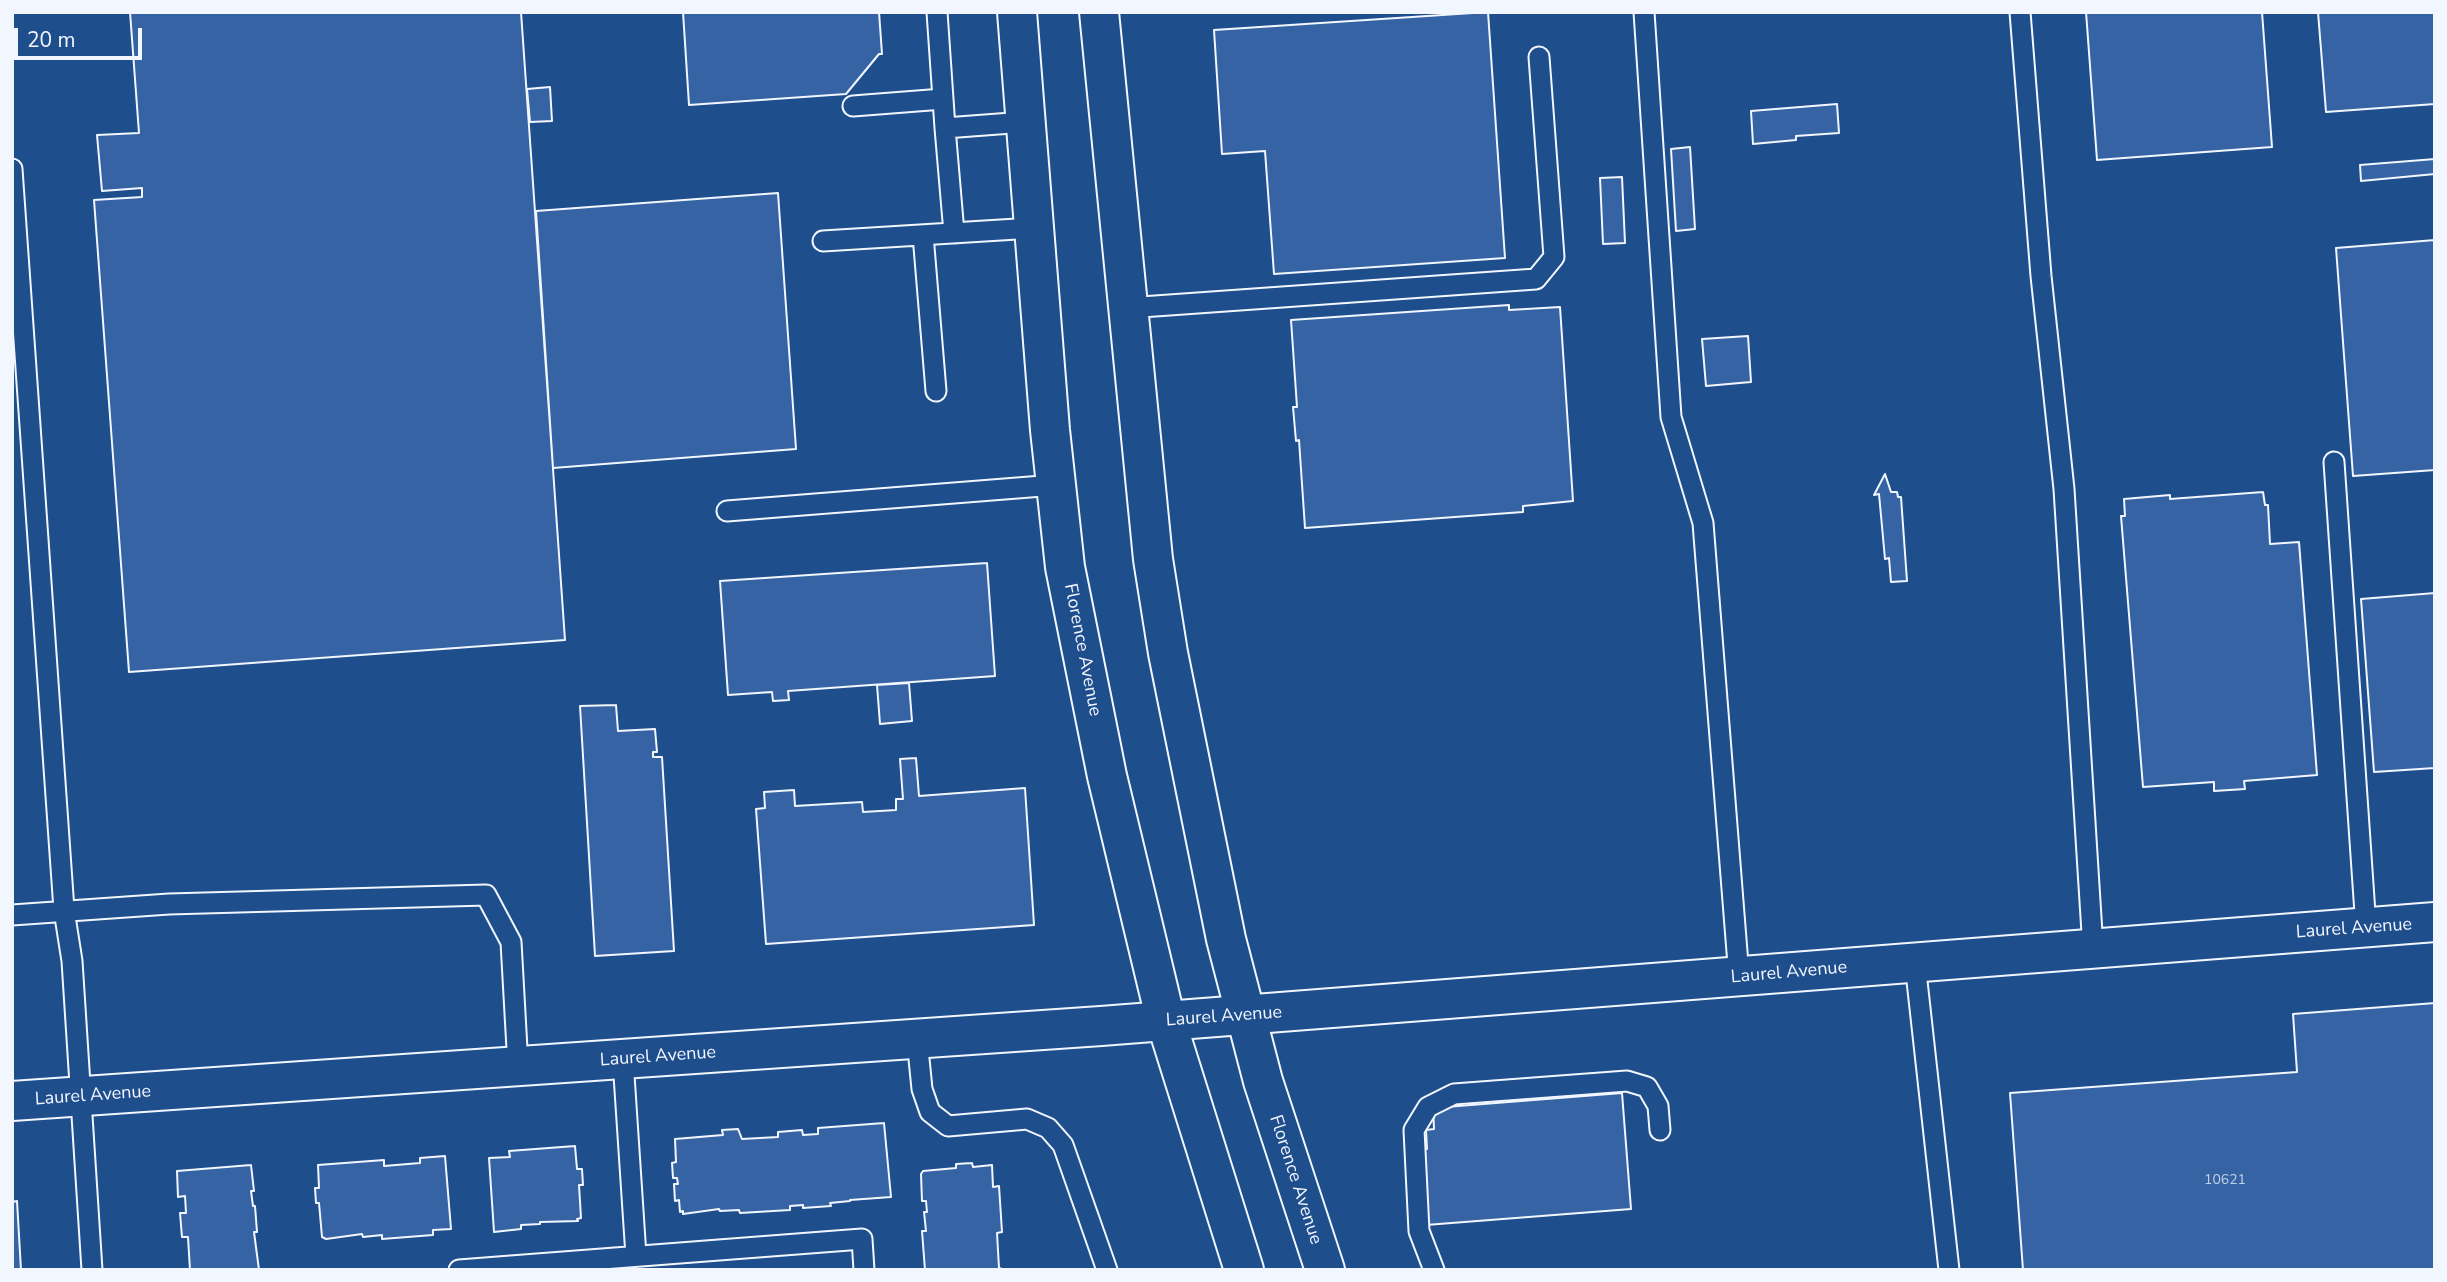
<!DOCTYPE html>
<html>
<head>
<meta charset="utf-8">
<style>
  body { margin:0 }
  #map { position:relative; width:2447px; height:1282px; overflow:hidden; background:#1f4e8c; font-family:"Nunito Sans",sans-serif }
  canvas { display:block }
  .frame { position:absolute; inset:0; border:14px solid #f2f6ff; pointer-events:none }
  .scale { position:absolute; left:14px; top:28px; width:128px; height:32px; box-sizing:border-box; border:4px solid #f2f6ff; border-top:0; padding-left:9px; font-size:21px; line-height:24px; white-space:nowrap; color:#f2f6ff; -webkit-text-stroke:5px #1f4e8c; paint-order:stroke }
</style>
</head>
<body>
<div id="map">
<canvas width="2447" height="1282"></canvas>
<div class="frame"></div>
<div class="scale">20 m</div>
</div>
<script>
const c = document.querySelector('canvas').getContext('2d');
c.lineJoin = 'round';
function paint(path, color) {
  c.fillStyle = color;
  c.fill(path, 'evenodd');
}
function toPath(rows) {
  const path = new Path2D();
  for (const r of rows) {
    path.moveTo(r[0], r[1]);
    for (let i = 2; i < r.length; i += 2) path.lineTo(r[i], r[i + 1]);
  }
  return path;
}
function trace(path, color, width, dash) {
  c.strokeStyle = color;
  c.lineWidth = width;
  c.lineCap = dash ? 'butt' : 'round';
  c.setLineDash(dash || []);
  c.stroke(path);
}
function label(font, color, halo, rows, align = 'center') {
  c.font = font + ' "Nunito Sans",sans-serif';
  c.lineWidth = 5;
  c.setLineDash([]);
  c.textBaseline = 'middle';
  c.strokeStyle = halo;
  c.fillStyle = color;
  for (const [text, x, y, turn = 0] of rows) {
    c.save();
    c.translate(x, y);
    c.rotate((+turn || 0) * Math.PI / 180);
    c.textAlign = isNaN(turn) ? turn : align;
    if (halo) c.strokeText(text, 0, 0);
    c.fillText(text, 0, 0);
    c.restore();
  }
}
const building = toPath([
  [130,12,521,12,565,640,129,672,94,200,142,197,142,188,102,191,97,135,139,133,130,12],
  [683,12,879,12,882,54,879,54,846,94,689,105,683,12],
  [1488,12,1505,258,1274,274,1265,151,1222,154,1214,30,1488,12],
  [2086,12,2262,12,2272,147,2097,160,2086,12],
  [2318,12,2435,12,2435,104,2326,112,2318,12],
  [550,87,552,121,530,122,527,89,550,87],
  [1837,104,1839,133,1796,136,1796,140,1753,144,1751,111,1837,104],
  [1690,147,1695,229,1676,231,1671,149,1690,147],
  [2435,159,2435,174,2361,181,2360,165,2435,159],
  [1622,177,1625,243,1603,244,1600,178,1622,177],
  [778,193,796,449,553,468,536,211,778,193],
  [2435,240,2435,470,2353,476,2336,248,2435,240],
  [1509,305,1509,310,1560,307,1573,501,1523,506,1523,512,1305,528,1299,440,1296,441,1293,407,1297,407,1291,320,1509,305],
  [1748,336,1751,382,1706,386,1702,339,1748,336],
  [1885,474,1891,492,1897,492,1898,497,1901,497,1907,581,1891,582,1889,558,1885,559,1879,494,1874,495,1885,474],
  [2263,492,2265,505,2268,505,2270,544,2299,542,2317,775,2244,781,2245,789,2214,791,2214,782,2143,787,2121,516,2125,516,2124,499,2170,495,2170,499,2263,492],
  [987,563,995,676,788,691,789,700,773,701,772,692,728,695,720,581,987,563],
  [2435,593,2435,768,2374,772,2361,599,2435,593],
  [909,683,912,721,880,724,877,685,909,683],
  [616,705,618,731,655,729,657,752,653,752,653,757,662,757,674,951,595,956,580,706,616,705],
  [916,758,919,796,1025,788,1034,925,766,944,756,809,765,808,764,792,794,790,795,806,862,802,863,812,896,810,896,799,903,799,900,759,916,758],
  [2435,1003,2435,1270,2023,1270,2010,1093,2297,1072,2293,1014,2435,1003],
  [1622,1093,1631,1209,1426,1225,1420,1149,1427,1149,1426,1130,1434,1129,1433,1108,1622,1093],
  [884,1123,891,1197,850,1200,850,1201,830,1203,831,1206,803,1208,803,1205,790,1206,790,1210,740,1213,739,1210,720,1211,719,1209,683,1214,683,1211,680,1212,679,1200,675,1201,674,1184,678,1184,677,1178,673,1178,672,1163,676,1162,675,1139,723,1135,722,1130,738,1129,742,1139,778,1137,778,1132,802,1130,803,1135,818,1134,818,1128,884,1123],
  [575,1146,577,1169,582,1169,583,1185,579,1185,581,1218,577,1219,578,1221,540,1222,540,1224,521,1225,521,1229,494,1232,489,1158,510,1157,509,1151,575,1146],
  [445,1156,451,1229,433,1230,433,1235,382,1239,382,1235,363,1237,362,1234,326,1239,322,1237,319,1203,316,1203,315,1188,319,1188,318,1165,384,1160,384,1166,420,1163,420,1158,445,1156],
  [972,1163,973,1167,992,1165,993,1187,999,1186,1002,1232,997,1233,999,1268,1005,1270,925,1270,922,1231,926,1231,924,1212,927,1212,926,1201,922,1201,921,1174,923,1171,956,1168,956,1164,972,1163],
  [251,1165,254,1191,251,1191,253,1206,255,1206,257,1232,254,1232,259,1270,190,1270,188,1237,182,1237,180,1213,186,1213,185,1196,178,1197,177,1171,251,1165],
  [17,1201,21,1270,12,1270,12,1202,17,1201]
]);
paint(building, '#3563a3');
trace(building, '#f2f6ff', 2);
const lane = toPath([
  [937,12,945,128,1025,122],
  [1644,12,1671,417,1703,523,1739,977],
  [2020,12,2041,276,2064,489,2093,949],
  [853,106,943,99],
  [945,128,954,233],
  [12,169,64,910,72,961,92,1270],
  [923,235,936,391],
  [823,241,1033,228],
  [1127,308,1536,279,1554,257,1539,57],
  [2334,462,2366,928],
  [727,511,1055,485],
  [12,915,169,904,486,895,511,942,518,1067],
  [1915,963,1949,1270],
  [917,1039,922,1089,930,1112,948,1126,1027,1119,1048,1128,1063,1145,1107,1270],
  [623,1060,636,1256],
  [459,1270,862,1239,864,1270],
  [1434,1270,1419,1231,1414,1130,1428,1107,1454,1094,1627,1081,1647,1087,1658,1106,1660,1130]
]);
const street = toPath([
  [12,1101,1101,1026,2435,922]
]);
const secondary = toPath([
  [1017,12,1050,430,1065,567,1107,776,1166,1021,1244,1270],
  [1099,12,1153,559,1168,653,1226,939,1263,1081,1325,1270]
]);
trace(lane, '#f2f6ff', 23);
trace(street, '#f2f6ff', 42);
trace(secondary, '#f2f6ff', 42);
trace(lane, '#1f4e8c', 19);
trace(street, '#1f4e8c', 38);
trace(secondary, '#1f4e8c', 38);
label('14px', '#c3d1e8', null, [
  ["10621",2225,1181]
]);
label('18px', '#f2f6ff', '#1f4e8c', [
  ["Florence Avenue",1082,650,79],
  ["Laurel Avenue",2354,929,-4],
  ["Laurel Avenue",1789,973,-5],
  ["Laurel Avenue",1224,1017,-4],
  ["Laurel Avenue",658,1057,-4],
  ["Laurel Avenue",93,1096,-4],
  ["Florence Avenue",1295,1180,72]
]);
</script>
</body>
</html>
